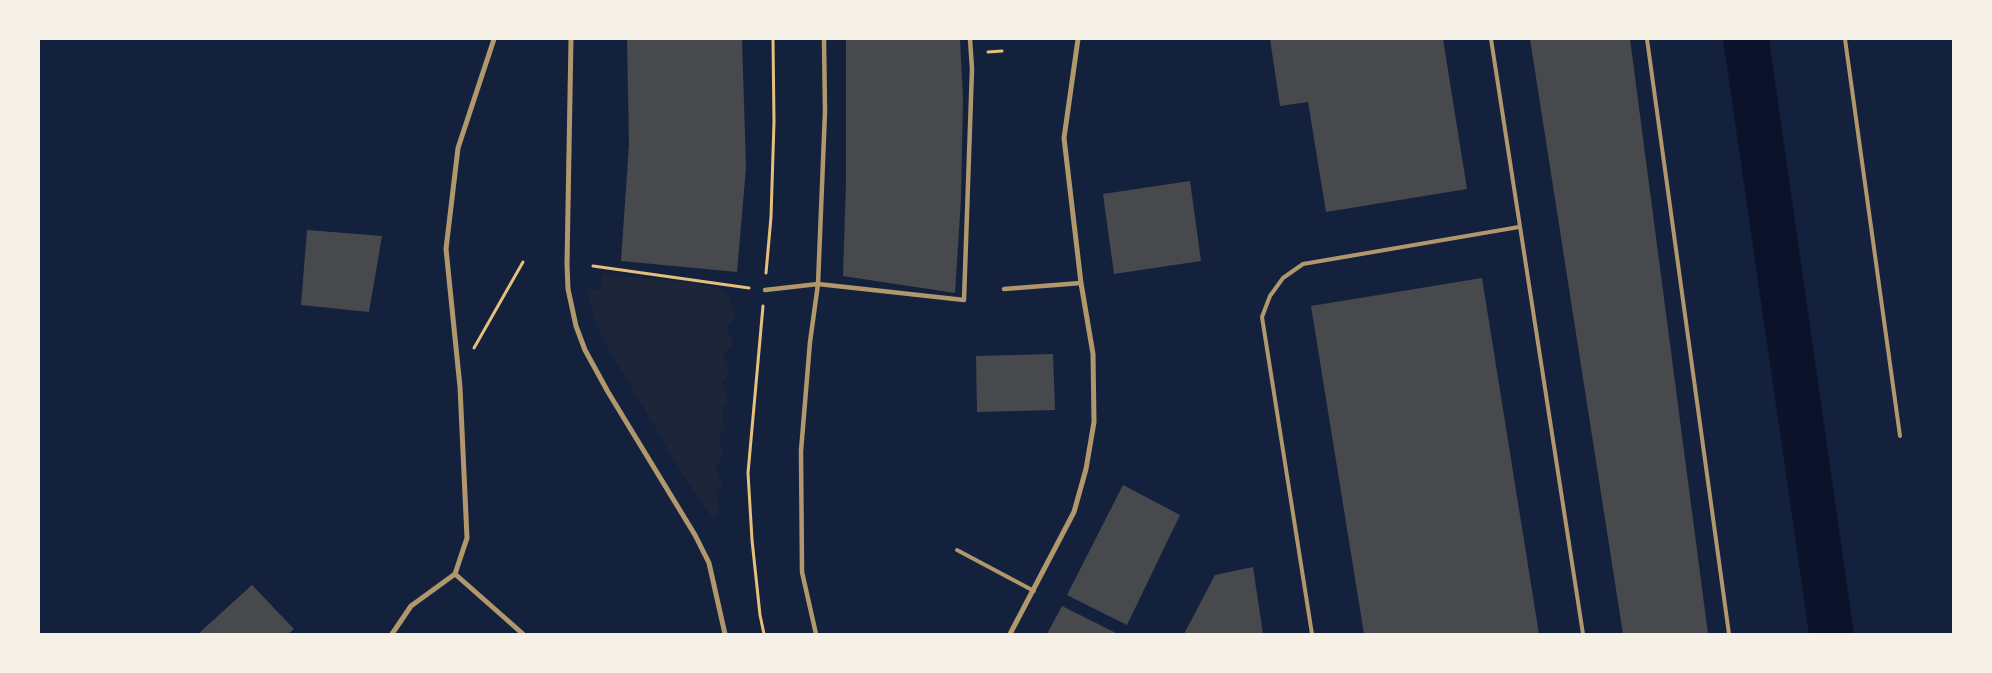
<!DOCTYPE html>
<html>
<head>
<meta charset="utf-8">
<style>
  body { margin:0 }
  #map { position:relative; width:1992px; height:673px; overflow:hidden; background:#14213d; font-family:"Fira Sans Condensed",sans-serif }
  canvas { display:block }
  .frame { position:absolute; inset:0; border:40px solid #f6f1e7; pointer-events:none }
</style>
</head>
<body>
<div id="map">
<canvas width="1992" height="673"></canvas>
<div class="frame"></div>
</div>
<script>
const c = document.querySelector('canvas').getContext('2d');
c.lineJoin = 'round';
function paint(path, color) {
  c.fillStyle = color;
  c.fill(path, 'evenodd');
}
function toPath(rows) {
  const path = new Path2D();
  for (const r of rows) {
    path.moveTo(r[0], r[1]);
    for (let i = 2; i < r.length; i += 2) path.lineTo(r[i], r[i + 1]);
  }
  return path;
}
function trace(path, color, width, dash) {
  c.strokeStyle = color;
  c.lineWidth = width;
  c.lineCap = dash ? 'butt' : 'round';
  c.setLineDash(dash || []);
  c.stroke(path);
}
paint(toPath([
  [602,274,690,282,720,289,727,295,736,315,727,327,733,343,724,355,730,371,722,384,728,400,722,410,722,418,726,427,719,437,719,442,724,454,716,467,722,484,716,493,719,512,714,520,686,480,604,341,593,316,587,290,602,290]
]), '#1d2539');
paint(toPath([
  [1723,39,1769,39,1854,634,1809,634]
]), '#0b132b');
paint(toPath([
  [627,39,742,39,746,168,737,272,621,261,629,145],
  [846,39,960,39,963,98,961,199,955,293,843,276,846,182],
  [1270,39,1443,39,1467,189,1326,212,1308,102,1280,106],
  [1530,39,1630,39,1708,634,1623,634],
  [1190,181,1201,261,1114,274,1103,194],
  [307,230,382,236,369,312,301,305],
  [1482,278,1539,634,1364,634,1311,306],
  [1053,354,1055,410,977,412,976,356],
  [1123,485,1180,515,1127,625,1067,595],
  [1253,567,1263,634,1184,634,1215,575],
  [252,585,294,629,288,634,198,634],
  [1062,606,1118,634,1047,634]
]), '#48494c');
trace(toPath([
  [988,52,1002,51],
  [593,266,749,288],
  [766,273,771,217,774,122,773,39],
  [763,306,748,473,752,540,760,615,764,634],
  [474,348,523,262]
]), '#e5c07b', 3);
trace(toPath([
  [1491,39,1583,634],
  [1647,39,1729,634],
  [1845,39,1900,436],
  [957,550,1034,591],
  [1312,634,1262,317,1270,296,1283,278,1303,264,1519,227]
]), '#b1986c', 4);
trace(toPath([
  [1004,289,1081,283],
  [765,290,818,284,964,300,972,69,970,39],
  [816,634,802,572,801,451,810,342,818,284,825,112,824,39]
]), '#b1986c', 4.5);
trace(toPath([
  [571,39,567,264,568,289,576,326,585,350,608,392,695,535,709,563,725,634],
  [455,574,523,634],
  [392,634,411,606,455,574,467,538,460,387,446,249,458,148,494,39],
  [1010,634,1074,512,1086,469,1094,422,1093,354,1081,283,1064,138,1078,39]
]), '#b1986c', 5);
</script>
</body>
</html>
